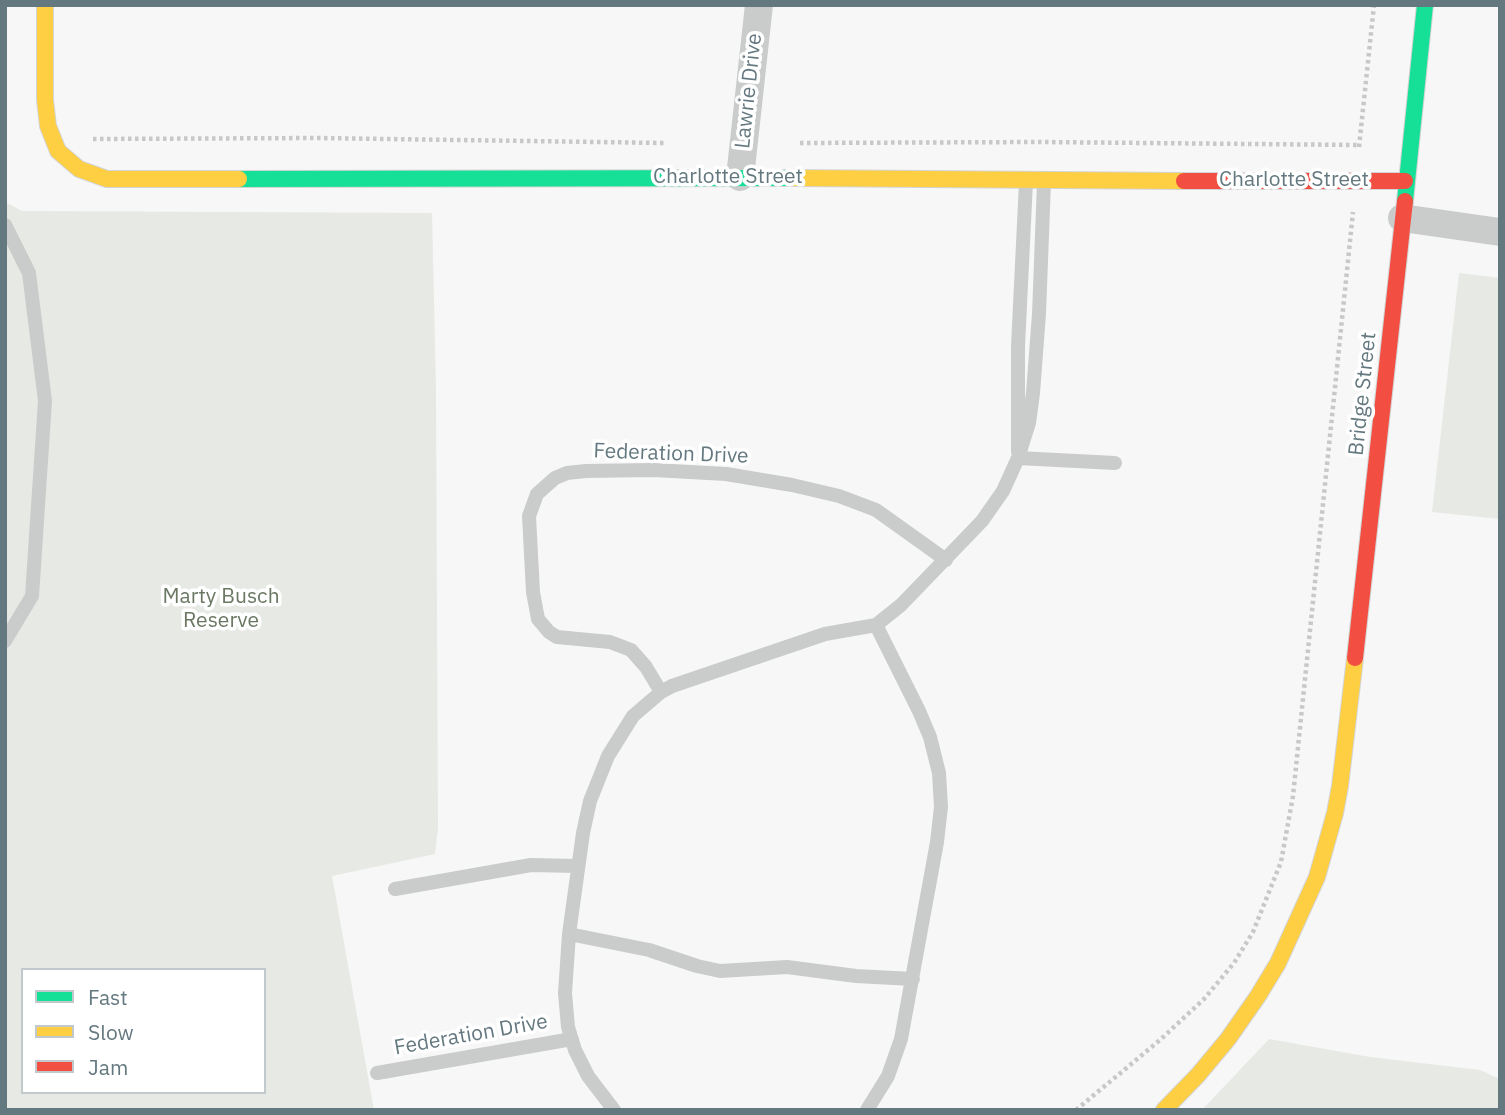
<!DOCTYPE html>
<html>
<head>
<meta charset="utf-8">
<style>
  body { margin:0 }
  #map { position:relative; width:1505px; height:1115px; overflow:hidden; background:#f7f7f7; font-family:"IBM Plex Sans",sans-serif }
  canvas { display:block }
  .frame { position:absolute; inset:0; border:7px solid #64787f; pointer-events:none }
  .legend { position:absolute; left:21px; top:968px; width:245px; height:126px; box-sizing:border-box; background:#fff; border:2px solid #c1c9cc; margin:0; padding:9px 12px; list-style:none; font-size:21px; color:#64787f }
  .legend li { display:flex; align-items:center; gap:14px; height:35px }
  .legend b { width:35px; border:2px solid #c1c9cc }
</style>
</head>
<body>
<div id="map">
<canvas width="1505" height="1115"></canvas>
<div class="frame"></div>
<ul class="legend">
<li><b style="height:9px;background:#16e098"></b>Fast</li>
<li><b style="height:9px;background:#ffcf43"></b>Slow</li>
<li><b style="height:9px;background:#f24e42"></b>Jam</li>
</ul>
</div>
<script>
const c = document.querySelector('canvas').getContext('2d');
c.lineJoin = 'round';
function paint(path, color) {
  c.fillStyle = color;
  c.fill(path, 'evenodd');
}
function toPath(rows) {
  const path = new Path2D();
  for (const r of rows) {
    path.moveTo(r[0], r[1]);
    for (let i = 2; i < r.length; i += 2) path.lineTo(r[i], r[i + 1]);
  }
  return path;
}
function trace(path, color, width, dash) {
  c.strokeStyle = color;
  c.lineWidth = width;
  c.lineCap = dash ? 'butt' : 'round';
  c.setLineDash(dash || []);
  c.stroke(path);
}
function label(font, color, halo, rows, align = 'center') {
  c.font = font + ' "IBM Plex Sans",sans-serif';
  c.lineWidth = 7;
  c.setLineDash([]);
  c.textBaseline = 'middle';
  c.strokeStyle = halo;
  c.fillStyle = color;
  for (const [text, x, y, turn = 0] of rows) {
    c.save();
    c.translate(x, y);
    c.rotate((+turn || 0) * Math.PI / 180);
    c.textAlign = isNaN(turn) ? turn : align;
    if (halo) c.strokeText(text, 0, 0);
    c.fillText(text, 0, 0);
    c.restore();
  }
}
paint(toPath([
  [5,202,22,211,432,213,436,390,438,828,435,854,332,876,374,1110,5,1110],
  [23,970,264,970,264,1092,23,1092],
  [1459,273,1500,278,1500,519,1432,512],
  [1269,1039,1370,1057,1480,1070,1500,1079,1500,1110,1202,1110]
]), '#e6e9e4');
const fast = toPath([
  [239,179,794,178],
  [1405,201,1425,5]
]);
const slow = toPath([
  [45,5,45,100,48,126,58,151,79,169,107,179,239,179],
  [794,178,1184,181],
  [1164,1110,1198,1075,1228,1039,1258,996,1278,963,1317,877,1335,813,1340,786,1355,658]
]);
const jam = toPath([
  [1184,181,1405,181],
  [1355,658,1405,201]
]);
trace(fast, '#d3d4d5', 18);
trace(slow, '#d3d4d5', 18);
trace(jam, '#d3d4d5', 18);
trace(toPath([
  [93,139,317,138,665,143],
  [800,143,1040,142,1359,145],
  [1359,147,1374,5],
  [1076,1110,1160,1040,1204,999,1234,963,1253,932,1281,862,1293,796,1353,212]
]), '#c7c8c9', 4.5, [3.5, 3.5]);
trace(toPath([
  [5,225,29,273,45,401,32,596,5,641],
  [1018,452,1018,346,1026,182],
  [1018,458,1115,463],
  [876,625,901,605,982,521,1003,491,1018,458,1029,423,1033,393,1039,314,1044,182],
  [661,692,646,667,631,650,610,642,557,637,549,632,538,619,533,592,529,516,537,494,555,478,567,473,586,471,654,470,726,474,792,485,839,496,876,510,946,560],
  [395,889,531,865,577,866],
  [569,934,649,950,697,966,720,971,787,967,856,976,913,979],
  [377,1073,572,1039],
  [614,1110,588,1076,575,1050,568,1027,565,993,569,934,583,833,590,801,608,756,633,716,661,692,672,686,825,634,876,625,919,711,930,737,939,773,941,807,937,842,901,1039,888,1076,867,1110]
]), '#cacccc', 14);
trace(toPath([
  [740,177,759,5],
  [1402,218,1500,232]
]), '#cacccc', 28);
trace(fast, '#16e098', 16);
trace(slow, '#ffcf43', 16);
trace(jam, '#f24e42', 16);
label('21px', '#64787f', '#fff', [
  ["Lawrie Drive",749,91,-84],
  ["Charlotte Street",728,177],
  ["Charlotte Street",1294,180],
  ["Bridge Street",1363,394,-84],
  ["Federation Drive",671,454,2],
  ["Federation Drive",471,1035,-10]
]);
label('21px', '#6a7863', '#fff', [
  ["Marty Busch",221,597],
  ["Reserve",221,621]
]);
</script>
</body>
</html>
